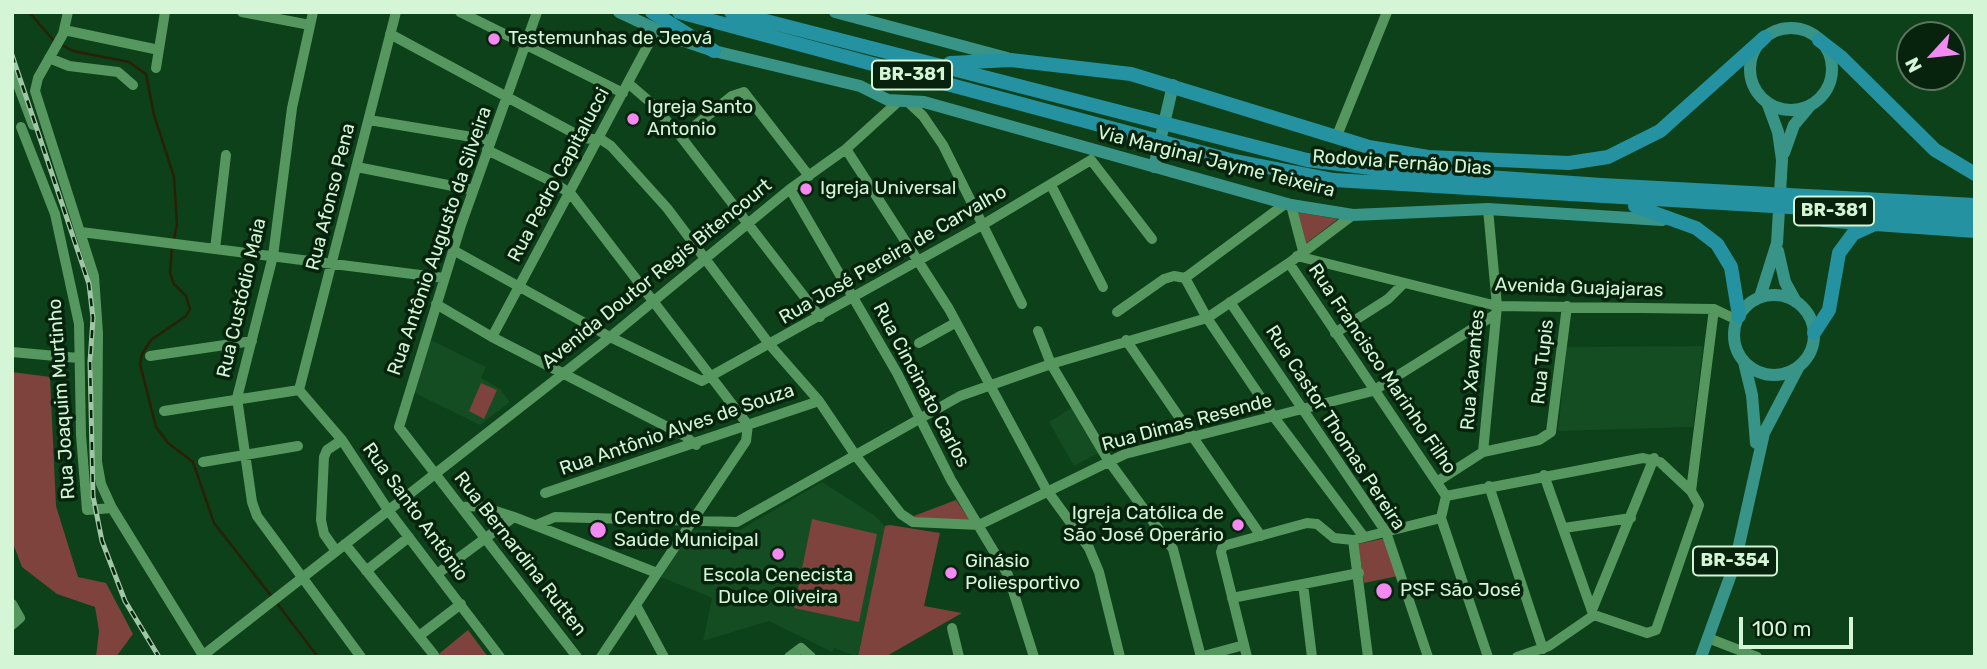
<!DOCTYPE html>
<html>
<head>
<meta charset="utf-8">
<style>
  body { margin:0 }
  #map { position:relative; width:1987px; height:669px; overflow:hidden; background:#0c4119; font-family:Rubik,sans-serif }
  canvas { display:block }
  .frame { position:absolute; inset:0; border:14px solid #d4f6d7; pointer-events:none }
  .north { position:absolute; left:1896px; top:21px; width:70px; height:70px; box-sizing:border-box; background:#08230d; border:2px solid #5a775e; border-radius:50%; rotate:243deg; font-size:19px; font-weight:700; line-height:28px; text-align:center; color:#d4f6d7 }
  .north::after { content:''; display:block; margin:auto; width:24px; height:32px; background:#f38af2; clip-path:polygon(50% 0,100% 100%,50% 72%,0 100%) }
  .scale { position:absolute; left:1739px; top:617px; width:114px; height:32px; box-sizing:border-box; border:4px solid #d4f6d7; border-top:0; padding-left:9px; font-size:21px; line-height:24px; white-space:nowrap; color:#d4f6d7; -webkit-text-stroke:5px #08230d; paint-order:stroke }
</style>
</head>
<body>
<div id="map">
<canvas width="1987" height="669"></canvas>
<div class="frame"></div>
<div class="north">N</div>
<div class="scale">100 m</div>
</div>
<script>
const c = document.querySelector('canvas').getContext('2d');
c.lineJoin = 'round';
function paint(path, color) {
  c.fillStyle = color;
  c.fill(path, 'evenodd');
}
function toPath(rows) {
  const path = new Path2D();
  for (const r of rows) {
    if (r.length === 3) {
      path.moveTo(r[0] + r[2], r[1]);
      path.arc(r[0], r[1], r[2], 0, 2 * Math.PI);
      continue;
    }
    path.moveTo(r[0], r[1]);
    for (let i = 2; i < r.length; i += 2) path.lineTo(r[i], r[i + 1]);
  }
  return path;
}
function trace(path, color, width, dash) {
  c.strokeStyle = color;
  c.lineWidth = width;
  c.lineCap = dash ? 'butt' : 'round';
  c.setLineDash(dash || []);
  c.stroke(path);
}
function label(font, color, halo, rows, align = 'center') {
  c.font = font + ' Rubik,sans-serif';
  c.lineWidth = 7;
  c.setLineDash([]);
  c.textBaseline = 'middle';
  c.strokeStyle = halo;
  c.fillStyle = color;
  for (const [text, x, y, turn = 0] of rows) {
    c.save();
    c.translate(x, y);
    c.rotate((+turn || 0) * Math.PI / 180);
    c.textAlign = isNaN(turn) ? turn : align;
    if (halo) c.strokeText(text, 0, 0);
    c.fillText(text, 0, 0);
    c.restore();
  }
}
paint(toPath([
  [431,340,486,367,481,378,500,389,510,402,480,425,411,391],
  [1703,346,1693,427,1558,431,1567,347],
  [1074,406,1100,452,1074,466,1049,422],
  [822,482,874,515,885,526,858,657,834,648,832,652,769,621,703,641,712,598,661,577,692,530,740,530]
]), '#144d22');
paint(toPath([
  [1296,212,1338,219,1304,245],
  [12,372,50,377,56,506,78,577,106,583,133,634,116,657,96,657,99,631,95,607,57,594,22,567,12,541],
  [481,383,497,390,484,419,469,411],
  [956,500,971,522,911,517],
  [812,519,877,534,859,622,794,608],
  [890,525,940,533,924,606,962,613,885,657,858,657,885,526],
  [1386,538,1398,576,1364,583,1358,544],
  [468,630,488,657,435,657]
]), '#7d433c');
trace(toPath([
  [29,12,54,41],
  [60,44,73,51,129,62,146,74,154,115,174,177,177,225,174,239],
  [172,246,170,273,174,284,186,296,190,309,186,316,151,340,142,354,140,364,156,427,168,443,193,462,214,523,272,597],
  [276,602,318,657]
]), '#2a2008', 2.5);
trace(toPath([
  [68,12,63,34,38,78,35,91,94,276,98,333,97,462,101,484,112,508,204,657],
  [242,12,310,25],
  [313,12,292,108,273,256,237,398,252,502,257,516,361,657],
  [460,12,623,93],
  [537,12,461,225,399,427,577,657],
  [64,30,159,50],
  [390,34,583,138,602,140,611,146,667,208,770,345,819,401,856,456,901,514,913,522,979,525,1125,454,1373,391,1496,314],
  [49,58,69,66,118,72,133,85],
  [156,68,165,12],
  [12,69,33,125],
  [628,83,650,102,681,137,820,317],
  [906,100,923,116,943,145,1022,304],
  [369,120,490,140],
  [21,127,55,214,79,324,81,435,87,510,112,508],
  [681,137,732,96,744,92,809,176],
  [1336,138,1387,12],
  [846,149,949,309,1046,489,1089,548,1099,572,1120,657],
  [487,150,551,181,571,194,748,425,746,441,601,657],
  [357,167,473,190],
  [1051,185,1103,287],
  [790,189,897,373,951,480,1008,575,1034,657],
  [1291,205,1303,251],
  [81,232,444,278],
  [215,249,226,155],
  [453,250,610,337,702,381,984,224,1091,160,1152,239],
  [1297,256,1497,306,1714,309,1737,320],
  [1289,263,1446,496],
  [1185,278,1285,204],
  [1230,302,1386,532,1428,657],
  [436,304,492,337,685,436,696,445],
  [1117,312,1164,279,1174,276,1185,278,1207,318,1274,417,1364,537],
  [1038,331,1051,364,1108,460,1173,549,1201,657],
  [1335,333,1388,299,1404,283],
  [492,337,656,30],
  [1126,340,1261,536],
  [919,343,955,323],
  [12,352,78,358],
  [150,356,252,341],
  [299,390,396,12],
  [299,390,342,440,388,510,500,657],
  [164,411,299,390],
  [1483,452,1497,306,1488,209],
  [203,462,298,446],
  [1544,475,1592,611],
  [1438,481,1483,452,1539,440,1551,432,1567,306],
  [1489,486,1543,649],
  [1691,491,1714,309],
  [545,493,819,401],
  [1446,496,1643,458,1660,462,1691,491,1699,505,1656,630,1647,633,1594,615],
  [462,507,480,506,514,517,657,573],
  [1441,518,1488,657],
  [1441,518,1446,496],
  [536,525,555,517,737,522,960,396,1051,364,1207,318,1289,263,1353,215],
  [1564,528,1631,518],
  [1353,540,1368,657],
  [345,544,434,655],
  [336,551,324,534,321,520,324,457,327,450,342,440],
  [366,571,409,537],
  [437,574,514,517],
  [1303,584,1312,657],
  [1232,598,1359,573],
  [12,604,20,618,12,625],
  [636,605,664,657],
  [1592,610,1654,458],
  [952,628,959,657],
  [419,636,461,604],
  [1708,638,1757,657],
  [201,657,610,337,790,189,846,149,900,100],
  [789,657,801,648,811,657],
  [1200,657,1244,645],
  [1247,657,1221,552,1223,546,1307,523,1317,524,1334,538,1353,540,1441,518],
  [1517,657,1549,646,1594,615]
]), '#55975f', 10);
trace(toPath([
  [619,12,675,38,714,51,860,86,888,100,924,102,1291,205,1353,215,1488,209,1662,220],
  [835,12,1007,58],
  [1791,69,41],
  [1784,153,1794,125,1810,106],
  [1154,167,1173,85],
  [1778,251,1785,282,1796,302],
  [1774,335,40],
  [1760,297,1777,243,1782,160,1778,132,1767,102],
  [1744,362,1752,395,1756,443],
  [1701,657,1735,563,1764,433,1798,368]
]), '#389486', 12);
trace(toPath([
  [652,12,714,51],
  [679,12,1230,160,1334,180,1975,218],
  [731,12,1307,160,1387,170,1602,185,1975,205],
  [1819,40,1841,57,1935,150,1975,174],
  [950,63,1011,60,1131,74,1369,147,1428,157,1569,163,1608,157,1660,131,1765,37],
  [1635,206,1696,228,1717,244,1731,267,1739,316],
  [1823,220,1872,224],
  [1814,333,1829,310,1839,253,1853,234,1875,224,1975,231]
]), '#2492a0', 14);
const rail = toPath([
  [12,55,89,284,93,318,90,362,93,496,102,541,125,601,159,657]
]);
trace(rail, '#a0c7a5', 5);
trace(rail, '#08230d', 2.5, [8]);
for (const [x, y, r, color] of [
  [494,39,7,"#f38af2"],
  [633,119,7,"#f38af2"],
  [806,189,7,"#f38af2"],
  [1238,525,7,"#f38af2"],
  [598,530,9,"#f38af2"],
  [778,554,7,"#f38af2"],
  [951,573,7,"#f38af2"],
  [1384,591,9,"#f38af2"]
]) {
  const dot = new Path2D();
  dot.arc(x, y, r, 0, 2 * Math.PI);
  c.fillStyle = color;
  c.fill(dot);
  trace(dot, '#08230d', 2.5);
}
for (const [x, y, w] of [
  [912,75,80],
  [1834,211,80],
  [1735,561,84]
]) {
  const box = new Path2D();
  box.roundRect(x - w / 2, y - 14.5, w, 29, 5);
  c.fillStyle = '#08230d';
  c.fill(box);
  trace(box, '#d4f6d7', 2);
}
label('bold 18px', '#d4f6d7', null, [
  ["BR-381",912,75],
  ["BR-381",1834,211],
  ["BR-354",1735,561]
]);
label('19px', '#d4f6d7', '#08230d', [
  ["Testemunhas de Jeová",508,39],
  ["Igreja Santo",647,108],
  ["Antonio",647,130],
  ["Igreja Universal",820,189],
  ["Igreja Católica de",1224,514,"right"],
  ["São José Operário",1224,536,"right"],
  ["Centro de",614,519],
  ["Saúde Municipal",614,541],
  ["Ginásio",965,562],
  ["Poliesportivo",965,584],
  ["Escola Cenecista",778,576,"center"],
  ["Dulce Oliveira",778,598,"center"],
  ["PSF São José",1400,591]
], 'left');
label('19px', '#d4f6d7', '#08230d', [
  ["Via Marginal Jayme Teixeira",1216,162,14],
  ["Rodovia Fernão Dias",1402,163,4],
  ["Rua Pedro Capitalucci",559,175,-62],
  ["Rua Afonso Pena",331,197,-76],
  ["Rua Antônio Augusto da Silveira",440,241,-71],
  ["Rua José Pereira de Carvalho",893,255,-30],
  ["Avenida Doutor Regis Bitencourt",657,274,-39],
  ["Avenida Guajajaras",1579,288,2],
  ["Rua Custódio Maia",242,298,-77],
  ["Rua Tupis",1543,362,-84],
  ["Rua Francisco Marinho Filho",1382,369,56],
  ["Rua Xavantes",1473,370,-85],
  ["Rua Cincinato Carlos",921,385,62],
  ["Rua Joaquim Murtinho",62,399,-94],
  ["Rua Dimas Resende",1187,423,-15],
  ["Rua Castor Thomas Pereira",1335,428,57],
  ["Rua Antônio Alves de Souza",677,430,-19],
  ["Rua Santo Antônio",415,512,54],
  ["Rua Bernardina Rutten",520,554,52]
]);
</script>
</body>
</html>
